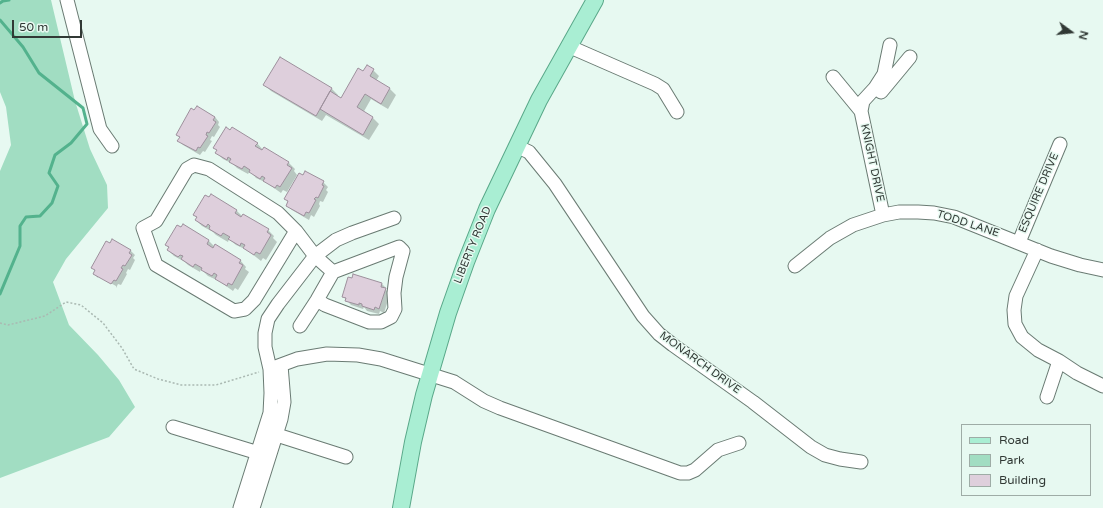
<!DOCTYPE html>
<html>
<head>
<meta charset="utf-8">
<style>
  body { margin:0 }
  #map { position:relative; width:1103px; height:508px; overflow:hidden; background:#e7f9f1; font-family:"Varela Round",sans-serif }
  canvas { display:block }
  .legend { position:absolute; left:961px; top:424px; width:130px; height:72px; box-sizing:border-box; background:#e7f9f1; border:1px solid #9eaca6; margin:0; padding:5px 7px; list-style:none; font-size:12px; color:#313935 }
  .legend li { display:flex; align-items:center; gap:8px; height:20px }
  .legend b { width:20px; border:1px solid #9eaca6 }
  .north { position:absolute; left:1051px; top:12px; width:40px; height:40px; -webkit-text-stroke:3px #e7f9f1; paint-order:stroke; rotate:105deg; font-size:11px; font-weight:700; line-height:16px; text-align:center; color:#313935 }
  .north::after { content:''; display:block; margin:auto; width:14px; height:18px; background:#313935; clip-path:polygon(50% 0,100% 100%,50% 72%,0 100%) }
  .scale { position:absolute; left:12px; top:20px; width:70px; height:18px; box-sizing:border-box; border:2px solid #313935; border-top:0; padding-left:5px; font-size:12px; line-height:14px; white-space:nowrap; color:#313935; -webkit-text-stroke:3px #e7f9f1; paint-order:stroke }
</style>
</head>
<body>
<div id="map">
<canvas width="1103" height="508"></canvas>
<ul class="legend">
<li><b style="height:5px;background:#a9eed3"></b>Road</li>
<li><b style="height:11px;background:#a1ddc2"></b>Park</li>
<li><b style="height:11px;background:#decfdc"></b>Building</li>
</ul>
<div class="north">N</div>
<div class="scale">50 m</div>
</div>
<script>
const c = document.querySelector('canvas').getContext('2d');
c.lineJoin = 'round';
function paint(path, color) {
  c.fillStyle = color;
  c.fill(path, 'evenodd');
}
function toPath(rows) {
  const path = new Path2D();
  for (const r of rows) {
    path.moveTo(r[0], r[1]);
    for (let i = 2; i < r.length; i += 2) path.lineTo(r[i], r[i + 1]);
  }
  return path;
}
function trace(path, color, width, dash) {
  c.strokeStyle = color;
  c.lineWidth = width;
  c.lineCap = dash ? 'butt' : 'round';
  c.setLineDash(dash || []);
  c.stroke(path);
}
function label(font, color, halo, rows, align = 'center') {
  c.font = font + ' "Varela Round",sans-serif';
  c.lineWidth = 3;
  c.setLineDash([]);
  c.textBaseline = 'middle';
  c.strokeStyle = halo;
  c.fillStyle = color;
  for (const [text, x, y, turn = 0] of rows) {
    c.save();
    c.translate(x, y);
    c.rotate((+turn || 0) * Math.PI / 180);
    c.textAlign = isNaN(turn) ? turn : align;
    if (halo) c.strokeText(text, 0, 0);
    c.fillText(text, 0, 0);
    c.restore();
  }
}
paint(toPath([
  [0,0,51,0,75,101,90,149,107,185,108,208,66,259,53,282,69,325,98,355,119,380,135,407,109,437,0,478,0,171,11,145,6,107,0,92]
]), '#a1ddc2');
paint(toPath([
  [280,58,332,89,338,95,337,97,341,99,363,72,373,70,379,76,376,81,390,89,396,95,388,109,371,99,363,113,373,118,379,124,369,140,326,115,322,121,271,91,265,85],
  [197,107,215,117,219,122,218,125,220,127,214,137,212,136,210,140,212,141,205,152,203,151,200,155,183,145,179,141,180,138,177,134],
  [257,143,263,150,264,148,289,163,295,169,294,171,297,175,287,192,283,190,281,193,267,183,256,178,250,171,248,174,237,168,233,164,223,159,217,153],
  [323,182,328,187,326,190,328,192,323,202,320,201,319,204,320,206,314,217,311,215,309,220,292,210,287,205,289,202,286,199],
  [236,210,243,217,268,230,274,236,273,238,277,242,266,260,263,258,261,261,247,250,236,245,229,239,228,242,216,235,213,232,202,226,196,220,197,218,194,215],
  [184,226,209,241,215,247,240,260,246,267,245,269,249,272,238,290,235,288,233,291,219,281,208,276,201,269,200,272,188,265,185,262,174,256,168,250,169,248,166,245],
  [130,250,135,255,133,258,135,260,130,270,128,269,126,273,127,274,121,285,118,284,116,288,116,286,98,276,98,278,94,274],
  [354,275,382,284,386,288,386,290,390,294,384,313,380,311,379,314,367,311,364,307,363,309,351,305,343,296]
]), '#0003');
trace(toPath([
  [0,3,3,1,9,0],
  [0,20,23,47,39,73,83,108,87,124,71,143,55,155,49,173,58,186,52,203,40,216,26,217,20,226,20,246,0,294]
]), '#53b28d', 3);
const building = toPath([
  [280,57,332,88,316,116,263,85,280,57],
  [367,65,374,69,370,76,390,88,381,104,365,94,357,107,373,117,363,135,320,109,330,91,341,98,358,68,363,71,367,65],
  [197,106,215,117,213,120,216,122,209,133,207,132,206,135,208,136,200,148,198,147,196,151,177,141,180,137,176,135,191,108,194,110,197,106],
  [226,127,230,130,232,127,258,143,255,146,262,150,264,147,289,162,287,165,292,168,280,187,277,185,275,188,263,181,265,178,262,176,260,179,249,172,250,170,244,166,242,169,229,162,231,159,228,157,227,160,215,153,217,150,213,148,226,127],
  [305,171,324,181,322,185,324,186,318,198,316,197,314,199,316,200,309,213,306,212,304,216,286,206,288,201,284,199,299,173,303,175,305,171],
  [211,194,237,210,235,213,241,217,243,214,269,229,267,232,271,235,260,254,256,252,254,255,243,248,245,245,241,243,240,246,228,239,230,237,223,233,221,236,209,229,210,226,208,224,206,227,195,220,197,217,193,215,205,195,209,197,211,194],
  [183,224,209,240,207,244,213,248,215,244,241,260,239,263,243,265,232,285,228,283,227,286,215,279,217,275,214,273,212,276,201,270,202,268,195,264,193,267,181,259,183,256,180,255,178,257,167,250,169,247,165,245,177,225,181,227,183,224],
  [112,239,131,250,129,253,132,255,125,266,123,265,121,268,123,269,116,281,114,280,111,284,93,274,95,270,91,268,106,241,110,243,112,239],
  [353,274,382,283,381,287,386,288,379,309,375,307,374,310,362,306,362,304,359,303,359,305,345,301,346,298,342,297,348,277,352,278,353,274]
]);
paint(building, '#decfdc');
trace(building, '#9d909c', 1);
const minor = toPath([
  [67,0,100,129,112,146],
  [568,46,655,84,663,89,677,112],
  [833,77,861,111],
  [881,92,910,57],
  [516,146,529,152,555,184,643,316,659,334,673,345,753,402,811,447,825,455,840,459,861,462],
  [883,215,861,111,863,101,875,88,884,74,890,45],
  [296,231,254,300,245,309,234,311,156,265,143,228,156,221,187,169,194,165,209,169,278,213,296,231,315,256,333,272],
  [1019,242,1060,144],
  [1037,250,1016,296,1014,310,1015,324,1022,337,1038,350,1059,361,1077,373,1103,386],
  [795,266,830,238,853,225,883,215,899,212,918,212,934,213,954,217,1051,256,1080,265,1103,270],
  [300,326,317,300,333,272,399,247,403,251,396,277,394,293,395,309,391,317,381,322,369,322,325,305,317,300],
  [270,369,297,359,327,354,358,355,381,359,454,382,484,401,500,408,680,473,688,473,695,470,718,450,739,443],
  [1047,397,1059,361],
  [173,427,265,455],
  [272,429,277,435,346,457],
  [240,508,270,413,271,393,270,369,265,347,265,333,268,319,278,304,315,256,336,240,352,233,394,218],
  [253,508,281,419,284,402,281,365]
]);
const major = toPath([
  [401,508,413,442,424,395,448,313,466,262,487,209,539,100,595,0]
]);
trace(minor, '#6a7b73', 15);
trace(major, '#59a889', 18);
trace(toPath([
  [0,323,8,325,45,316,66,302,81,305,103,323,122,348,134,369,158,379,181,385,216,385,259,372]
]), '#aab9b2', 1.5, [2, 2]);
trace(minor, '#fff', 13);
trace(major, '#a9eed3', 16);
label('11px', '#313935', '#e7f9f1', [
  ["KNIGHT DRIVE",872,163,78],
  ["ESQUIRE DRIVE",1039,193,-67],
  ["TODD LANE",968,224,18],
  ["LIBERTY ROAD",473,245,-68],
  ["MONARCH DRIVE",700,363,36]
]);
</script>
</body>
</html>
